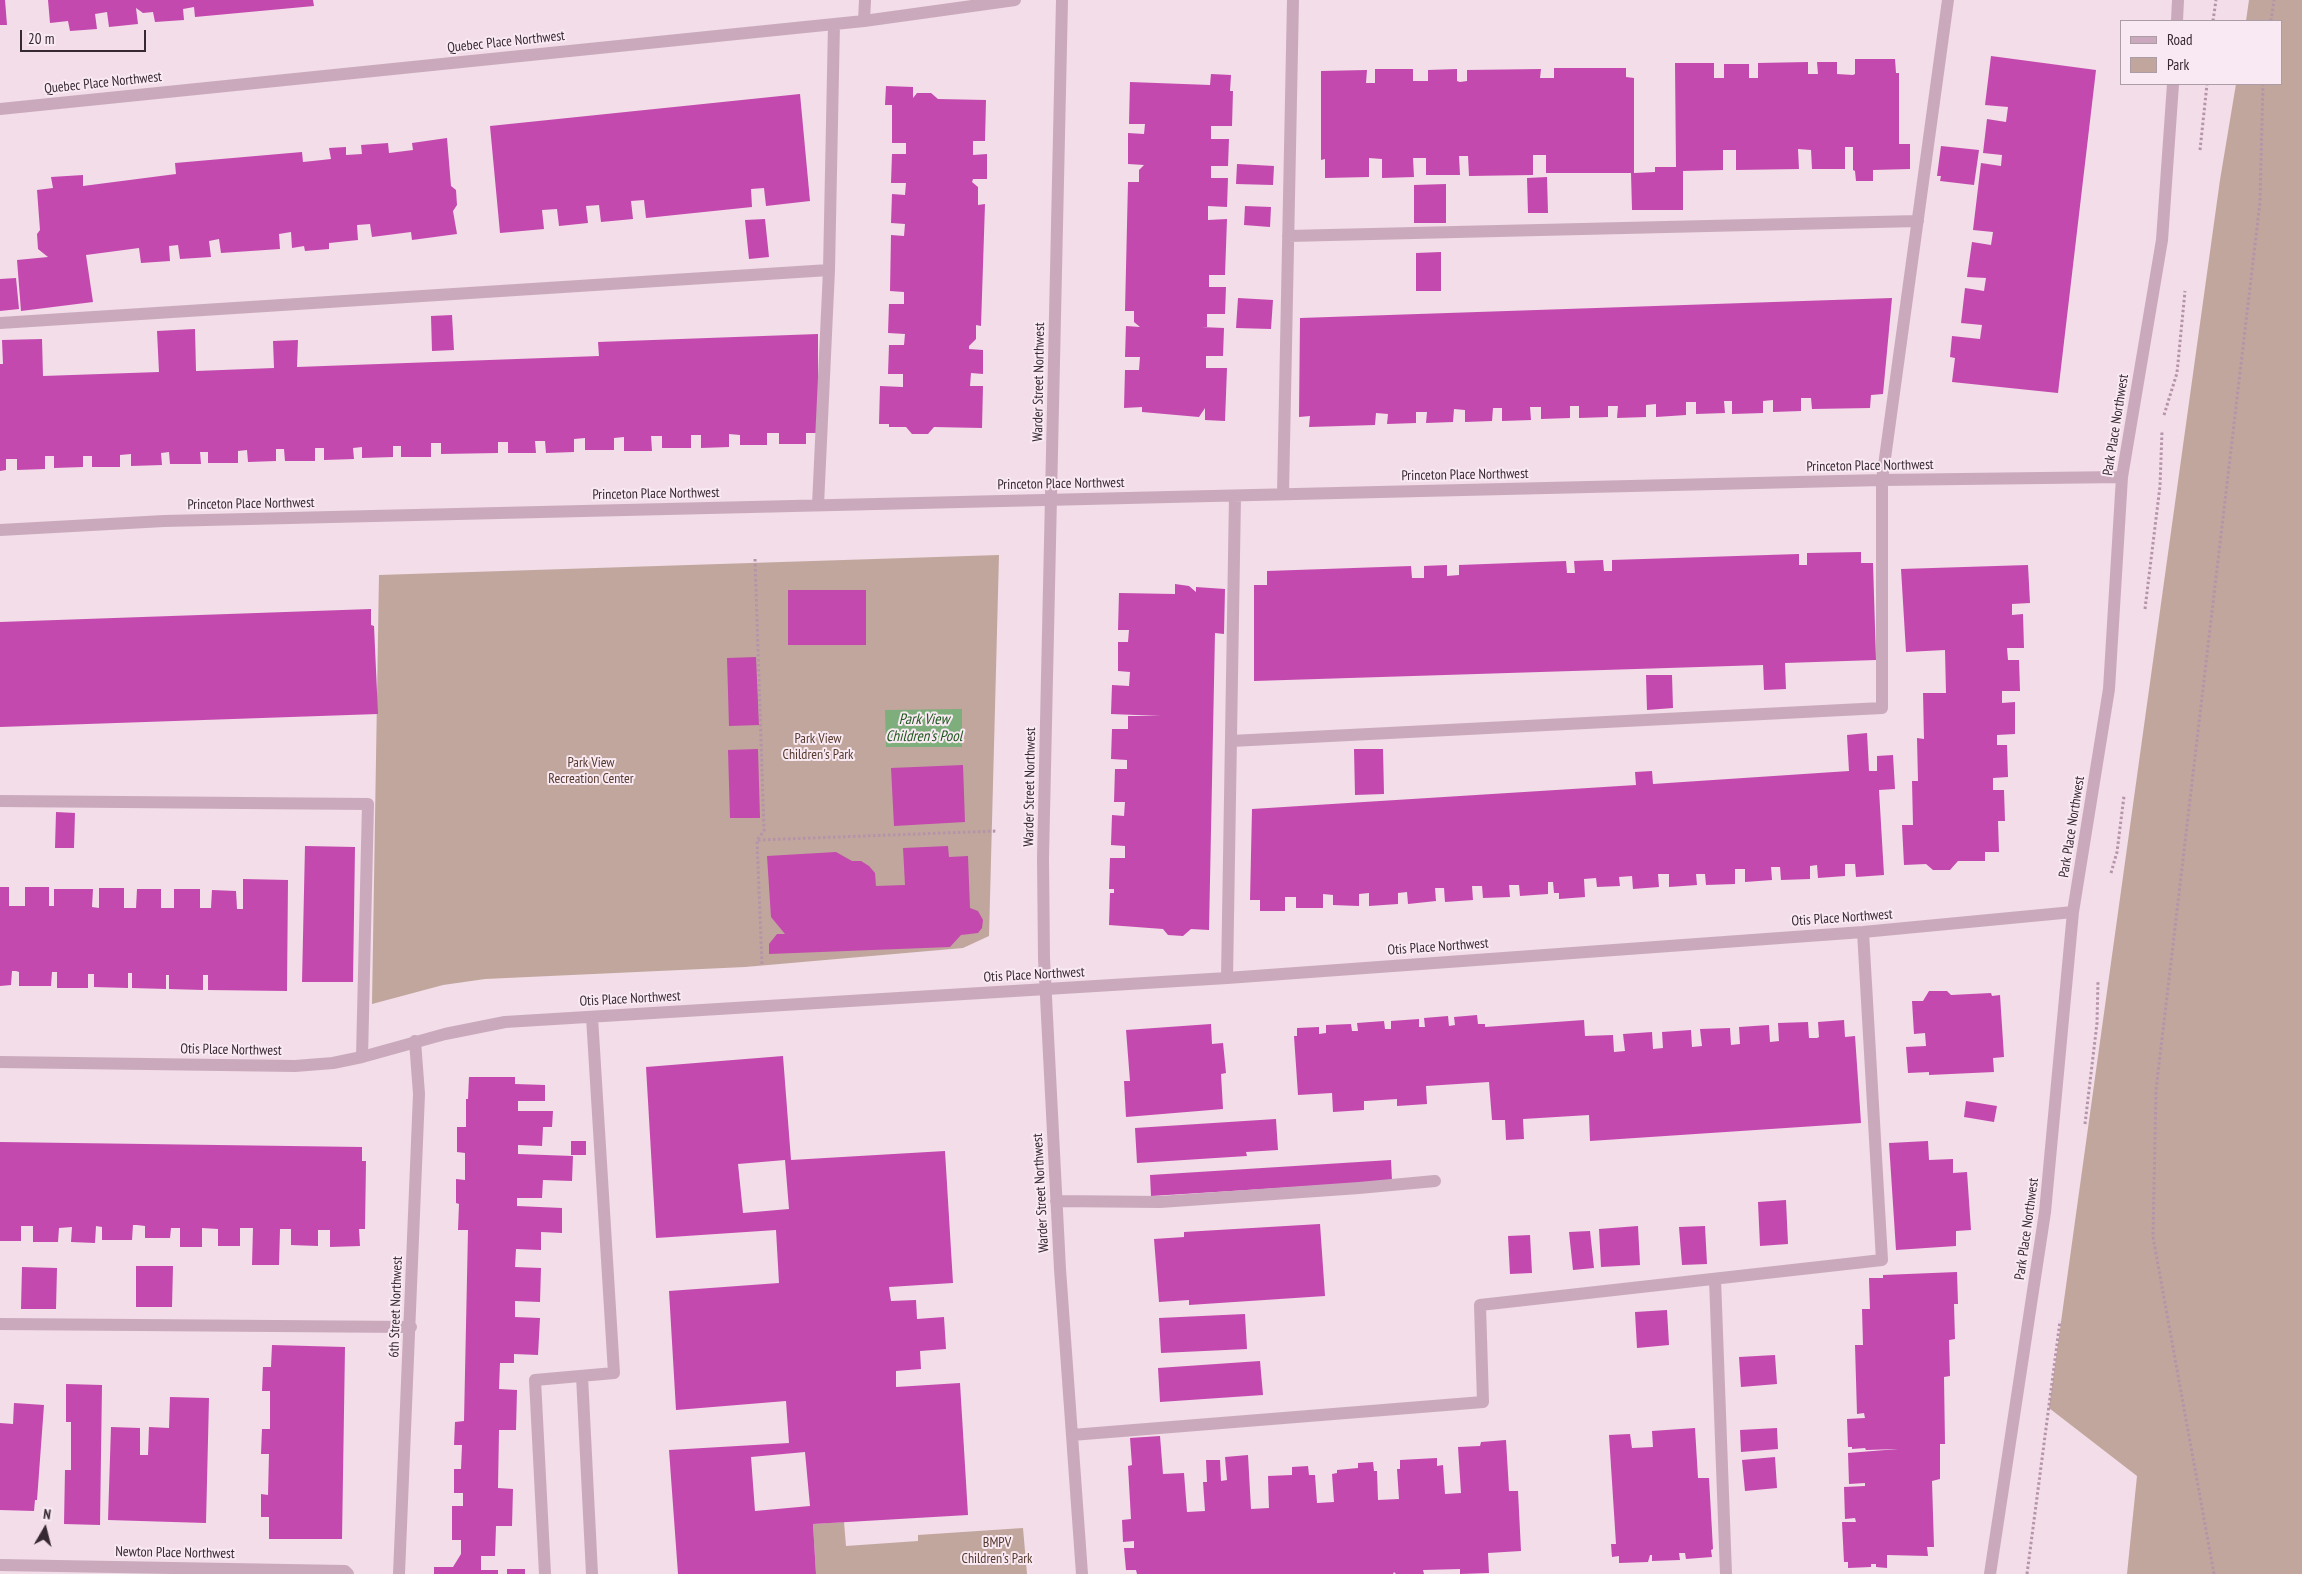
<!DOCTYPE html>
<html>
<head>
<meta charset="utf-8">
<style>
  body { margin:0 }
  #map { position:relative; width:2302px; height:1574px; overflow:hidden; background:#f2dde8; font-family:"PT Sans Narrow",sans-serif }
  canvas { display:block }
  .legend { position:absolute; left:2120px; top:20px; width:162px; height:65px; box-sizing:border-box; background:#f9e9f2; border:1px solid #ab9ca6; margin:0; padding:6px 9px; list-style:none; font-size:15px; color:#372933 }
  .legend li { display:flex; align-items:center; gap:10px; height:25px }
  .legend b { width:25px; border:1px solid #ab9ca6 }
  .north { position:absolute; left:20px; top:1504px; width:50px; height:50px; -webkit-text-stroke:4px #f9e9f2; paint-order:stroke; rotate:8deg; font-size:14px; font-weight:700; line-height:20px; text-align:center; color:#372933 }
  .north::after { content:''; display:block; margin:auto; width:18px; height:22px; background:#372933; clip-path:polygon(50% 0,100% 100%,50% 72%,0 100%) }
  .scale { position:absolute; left:20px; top:30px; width:126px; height:22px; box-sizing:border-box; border:2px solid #372933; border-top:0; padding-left:6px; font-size:15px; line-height:18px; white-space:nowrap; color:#372933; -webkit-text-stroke:4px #f9e9f2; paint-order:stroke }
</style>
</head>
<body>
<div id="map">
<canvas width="2302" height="1574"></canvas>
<ul class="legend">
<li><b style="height:6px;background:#caa9bd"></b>Road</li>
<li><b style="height:14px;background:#c1a69d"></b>Park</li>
</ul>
<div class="north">N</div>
<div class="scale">20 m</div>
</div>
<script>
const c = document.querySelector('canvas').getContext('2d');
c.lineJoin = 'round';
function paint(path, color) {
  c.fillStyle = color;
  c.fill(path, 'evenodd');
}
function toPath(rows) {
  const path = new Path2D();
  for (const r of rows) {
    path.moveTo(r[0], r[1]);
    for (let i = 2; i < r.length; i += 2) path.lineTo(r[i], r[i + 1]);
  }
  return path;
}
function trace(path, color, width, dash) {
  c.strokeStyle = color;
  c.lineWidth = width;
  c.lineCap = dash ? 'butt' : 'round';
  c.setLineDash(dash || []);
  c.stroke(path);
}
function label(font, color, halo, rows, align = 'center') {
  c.font = font + ' "PT Sans Narrow",sans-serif';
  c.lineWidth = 4;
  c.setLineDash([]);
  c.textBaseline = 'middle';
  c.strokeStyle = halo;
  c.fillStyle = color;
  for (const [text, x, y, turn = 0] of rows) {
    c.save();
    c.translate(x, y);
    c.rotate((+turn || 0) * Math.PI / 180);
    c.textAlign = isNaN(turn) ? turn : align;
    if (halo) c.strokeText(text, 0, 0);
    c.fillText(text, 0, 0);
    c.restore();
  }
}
paint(toPath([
  [2249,0,2302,0,2302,1574,2127,1574,2137,1476,2049,1408,2220,180,2236,84,2281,84,2281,21,2246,21],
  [999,555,989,936,963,948,745,967,485,979,443,985,372,1004,379,575],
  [844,1522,846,1546,918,1541,918,1535,1023,1528,1027,1574,816,1574,813,1524]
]), '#c1a69d');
paint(toPath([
  [962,709,962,747,886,747,885,710]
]), '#7eae7c');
paint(toPath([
  [0,0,5,0,7,25,0,25],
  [48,0,313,0,314,6,195,17,194,7,183,9,184,20,155,22,153,12,143,13,136,8,138,24,109,27,107,12,95,14,97,29,70,31,68,21,50,23],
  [1991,56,2096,70,2058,393,1952,382,1955,358,1950,357,1952,336,1980,339,1982,325,1961,323,1965,288,1984,291,1986,278,1967,277,1972,242,1991,245,1993,232,1973,230,1981,163,2001,166,2002,155,1983,153,1987,119,2006,122,2008,107,1985,105],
  [1855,59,1895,59,1896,73,1899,73,1899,144,1910,144,1910,169,1873,170,1873,181,1856,181,1855,171,1853,170,1853,147,1845,147,1845,169,1812,169,1811,150,1798,149,1799,169,1736,170,1736,150,1723,150,1723,170,1683,171,1683,210,1632,210,1631,173,1546,173,1546,155,1533,155,1533,175,1469,176,1468,156,1459,156,1460,175,1426,175,1426,158,1413,158,1414,177,1382,178,1382,159,1369,158,1369,177,1325,178,1325,159,1321,160,1321,71,1367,70,1366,83,1375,83,1375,69,1413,69,1413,81,1428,81,1428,70,1457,69,1457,81,1460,82,1467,81,1467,70,1541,69,1540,78,1554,78,1554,68,1626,68,1626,77,1634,78,1634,173,1655,172,1655,167,1676,167,1675,63,1714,63,1714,78,1724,78,1724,64,1749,64,1749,78,1758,78,1758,63,1808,62,1808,74,1818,74,1817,62,1837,62,1837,74,1853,75,1855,74],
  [1211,74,1231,75,1230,91,1233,91,1232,126,1211,126,1211,139,1229,139,1228,166,1211,166,1211,178,1228,178,1227,207,1208,206,1208,220,1227,219,1225,275,1209,275,1209,287,1226,287,1225,314,1207,314,1207,327,1201,327,1224,328,1223,356,1206,356,1206,368,1227,368,1225,421,1205,420,1205,408,1199,417,1142,412,1142,407,1124,408,1125,370,1139,370,1140,357,1125,357,1126,326,1140,327,1134,322,1134,311,1125,311,1128,182,1139,182,1139,170,1144,165,1128,164,1128,133,1144,134,1145,124,1129,124,1130,82,1210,85],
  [886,86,913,87,913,98,917,93,931,93,938,99,986,100,985,141,973,141,973,155,987,154,987,179,973,179,972,182,978,187,978,205,985,204,981,326,976,325,976,339,969,346,969,349,983,350,983,374,971,373,970,386,983,386,982,428,934,427,928,434,912,434,906,427,889,427,889,424,879,424,880,386,903,387,903,374,888,374,889,345,904,345,905,334,888,333,889,304,904,304,904,292,890,291,891,235,904,236,905,224,891,223,892,194,905,195,906,183,891,183,892,154,906,154,906,143,892,143,892,105,885,105],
  [800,94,810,201,766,206,764,188,751,189,752,207,646,218,644,200,631,201,633,219,601,222,599,205,586,206,588,223,559,226,557,209,542,210,544,229,500,233,490,126],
  [447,138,451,186,456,190,457,205,453,211,457,234,412,240,411,232,372,237,370,224,357,225,358,240,329,243,329,249,305,251,304,246,292,248,291,232,279,234,280,249,221,253,219,239,209,241,211,257,180,259,178,245,169,246,170,261,141,263,139,248,86,255,93,302,21,311,17,260,48,257,38,249,37,234,40,230,37,190,53,188,51,177,83,175,83,186,176,174,175,163,302,152,303,162,322,160,331,159,329,148,346,147,346,155,362,154,361,145,388,143,389,153,413,150,412,143],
  [1941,146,1979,150,1974,185,1940,181,1941,176,1937,176],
  [1237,164,1274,166,1273,185,1236,184],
  [1547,177,1548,213,1528,213,1527,178],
  [1446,184,1446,223,1414,223,1414,185],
  [1245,206,1271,207,1270,227,1244,225],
  [765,219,769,257,749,259,745,220],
  [1441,252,1441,291,1416,291,1416,253],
  [16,278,19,309,0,311,0,279],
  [1238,298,1273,300,1271,329,1236,328],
  [1892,298,1883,394,1871,395,1870,408,1812,409,1811,398,1801,398,1801,411,1773,412,1773,400,1763,401,1763,413,1732,414,1732,401,1724,401,1725,413,1696,414,1696,402,1686,402,1686,415,1656,417,1656,404,1646,405,1646,417,1617,418,1618,406,1608,406,1608,417,1579,418,1579,406,1570,406,1570,418,1541,419,1541,407,1530,407,1531,420,1502,421,1502,408,1493,408,1492,421,1465,422,1465,410,1454,409,1453,422,1426,423,1427,412,1416,412,1416,423,1387,424,1388,414,1376,413,1375,425,1309,427,1310,416,1299,417,1300,318],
  [452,315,454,350,432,351,431,316],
  [195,329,196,371,274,368,273,341,298,340,297,367,599,356,598,342,818,334,818,433,806,433,806,444,779,444,779,433,767,433,767,445,740,445,740,435,729,434,729,447,701,448,701,435,691,435,691,448,662,448,662,436,651,436,652,451,624,451,624,437,614,438,614,450,585,450,585,438,574,439,574,452,546,453,545,441,535,441,536,453,508,453,508,442,498,442,498,453,441,454,441,443,431,443,431,457,401,457,401,446,393,446,393,457,362,458,362,447,353,448,354,459,324,460,324,448,315,448,315,461,285,461,284,449,276,449,276,461,248,462,247,450,238,451,238,463,208,463,208,452,200,452,201,464,170,464,169,452,161,453,162,465,131,466,131,454,120,455,120,467,92,467,92,456,83,456,83,467,54,468,54,456,45,456,45,469,17,470,17,459,6,459,6,470,0,471,0,364,3,364,2,340,42,339,43,376,159,372,157,331],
  [1861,552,1861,563,1873,563,1876,660,1785,663,1786,689,1764,690,1763,665,1254,681,1254,585,1267,585,1267,571,1411,566,1412,578,1424,578,1424,566,1447,565,1447,576,1459,575,1459,565,1566,561,1567,573,1575,573,1574,561,1603,560,1604,571,1612,571,1612,560,1799,554,1799,565,1807,565,1807,553],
  [2028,565,2030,603,2012,604,2012,615,2023,614,2024,648,2007,648,2008,660,2019,660,2020,691,2002,691,2002,703,2015,702,2015,734,1997,735,1997,745,2007,745,2008,777,1993,778,1993,790,2004,790,2005,821,1998,821,1999,852,1985,852,1985,861,1958,861,1950,870,1933,870,1926,864,1904,865,1902,825,1913,825,1912,781,1918,781,1917,738,1924,739,1923,693,1946,693,1945,650,1906,652,1901,569],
  [1175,584,1189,586,1196,592,1196,587,1225,589,1224,634,1215,633,1209,930,1191,929,1183,936,1168,935,1163,929,1109,925,1110,893,1114,893,1114,889,1109,889,1110,858,1125,858,1125,846,1111,845,1112,815,1124,816,1125,802,1114,802,1115,769,1127,769,1127,760,1111,759,1112,729,1128,729,1128,716,1161,716,1111,714,1112,685,1129,686,1130,672,1118,671,1118,642,1128,642,1129,630,1118,630,1119,593,1175,594],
  [788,590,866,590,866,645,788,645],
  [371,609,371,625,374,626,378,714,0,727,0,622],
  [756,657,759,725,729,726,727,658],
  [1646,675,1672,675,1673,708,1647,710],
  [1867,733,1869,771,1877,771,1877,756,1893,755,1895,789,1879,790,1884,875,1856,877,1855,864,1845,864,1845,876,1818,878,1817,865,1810,866,1810,879,1781,880,1780,867,1771,867,1772,880,1745,882,1745,869,1735,869,1735,884,1706,885,1705,874,1696,874,1697,885,1669,887,1669,874,1658,874,1659,887,1633,889,1632,876,1619,877,1620,886,1597,887,1596,878,1584,879,1585,897,1559,899,1559,893,1554,893,1553,882,1548,882,1548,894,1520,896,1519,885,1509,885,1510,897,1483,898,1482,886,1472,886,1473,900,1445,902,1444,888,1435,888,1436,901,1408,904,1407,892,1398,893,1398,904,1369,906,1369,893,1359,894,1359,906,1333,905,1333,895,1323,894,1323,908,1296,908,1296,897,1285,897,1285,911,1260,911,1260,900,1250,900,1252,809,1636,785,1635,772,1652,771,1653,784,1849,771,1847,735],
  [758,749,760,818,730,818,728,750],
  [1354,749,1383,749,1384,794,1355,795],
  [963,765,965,822,894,826,891,768],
  [56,812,75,813,74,848,55,848],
  [305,846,355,847,353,982,302,982],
  [948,846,949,857,968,856,970,908,978,911,983,920,982,928,978,933,961,935,950,947,769,954,769,944,777,934,785,934,771,917,767,856,836,852,852,861,861,861,869,866,875,873,876,886,905,885,903,848],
  [243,879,288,880,287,991,208,990,208,975,203,975,203,990,169,989,169,975,166,975,166,989,132,988,132,973,128,973,128,988,94,987,94,974,88,974,88,988,57,988,57,972,52,972,51,986,19,986,19,972,16,971,12,971,11,985,0,986,0,887,9,887,9,906,25,906,25,887,49,887,49,906,54,906,54,889,93,889,92,907,99,908,99,888,124,888,124,908,136,908,137,889,161,889,161,908,174,908,174,889,200,889,200,908,211,908,212,890,236,891,237,909,243,909],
  [1929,991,1947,991,1951,995,1991,993,1992,996,2000,995,2004,1057,1993,1058,1994,1072,1929,1075,1929,1072,1908,1073,1906,1047,1926,1046,1925,1033,1914,1034,1912,1001,1923,1001],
  [1477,1015,1478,1024,1485,1024,1485,1027,1584,1020,1585,1036,1613,1035,1614,1052,1625,1051,1623,1034,1652,1032,1653,1049,1663,1048,1662,1032,1691,1030,1692,1047,1702,1046,1700,1029,1730,1028,1731,1045,1740,1044,1739,1027,1769,1025,1770,1042,1779,1041,1778,1023,1808,1022,1809,1038,1817,1038,1819,1037,1818,1022,1844,1020,1845,1037,1855,1036,1861,1123,1590,1141,1589,1115,1523,1119,1524,1139,1506,1140,1505,1120,1492,1120,1489,1082,1426,1086,1427,1104,1397,1106,1397,1099,1366,1101,1364,1101,1364,1110,1333,1112,1332,1093,1298,1095,1294,1036,1297,1036,1297,1028,1319,1027,1319,1034,1326,1033,1326,1025,1351,1024,1352,1031,1358,1031,1357,1023,1384,1021,1385,1029,1391,1029,1391,1021,1419,1019,1419,1027,1425,1027,1424,1018,1448,1016,1449,1026,1455,1025,1454,1017],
  [1211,1024,1212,1044,1223,1043,1226,1073,1221,1074,1223,1109,1126,1117,1124,1081,1130,1081,1126,1030],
  [783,1056,791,1160,945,1151,953,1283,889,1287,891,1301,916,1300,917,1319,944,1317,946,1349,920,1351,921,1369,896,1371,896,1387,960,1383,968,1515,813,1524,816,1574,678,1574,669,1450,789,1443,786,1401,676,1410,669,1291,779,1283,776,1230,656,1238,646,1067],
  [785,1160,789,1209,743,1213,738,1164],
  [805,1452,810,1506,755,1511,751,1457],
  [469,1077,515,1077,515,1084,545,1085,545,1101,518,1101,518,1111,553,1111,552,1127,543,1127,542,1146,518,1145,518,1154,573,1156,572,1181,543,1180,542,1198,517,1198,517,1206,562,1208,562,1233,541,1232,541,1250,516,1249,515,1267,541,1268,540,1302,515,1301,515,1317,540,1318,538,1355,514,1354,514,1363,500,1363,499,1389,517,1390,516,1430,499,1430,498,1488,513,1489,512,1526,496,1526,495,1556,481,1556,481,1570,498,1570,498,1574,434,1574,434,1567,453,1567,461,1554,461,1540,452,1540,452,1506,463,1506,463,1493,454,1493,454,1469,461,1469,462,1445,454,1445,455,1422,464,1421,468,1230,458,1230,459,1204,456,1203,456,1179,465,1180,465,1153,457,1152,457,1127,466,1127,466,1099,468,1099],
  [1966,1101,1997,1106,1994,1122,1964,1117],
  [1276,1119,1278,1150,1246,1152,1247,1156,1137,1163,1135,1128],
  [571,1141,586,1141,586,1155,571,1155],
  [1928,1141,1929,1160,1953,1159,1953,1173,1967,1172,1971,1230,1956,1231,1956,1246,1896,1250,1889,1143],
  [0,1142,362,1147,362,1161,366,1161,365,1229,359,1229,360,1246,330,1247,330,1230,318,1230,318,1246,291,1245,291,1229,280,1229,279,1265,252,1265,253,1228,240,1228,240,1246,218,1246,218,1229,202,1228,202,1247,180,1247,180,1228,171,1228,170,1238,145,1238,145,1226,137,1225,133,1225,132,1240,102,1240,102,1227,96,1226,95,1243,71,1242,72,1227,59,1228,58,1242,33,1242,33,1226,21,1226,21,1241,0,1241],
  [1391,1160,1392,1181,1151,1196,1150,1175],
  [1786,1200,1788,1244,1760,1246,1758,1202],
  [1320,1224,1325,1296,1189,1305,1189,1300,1159,1302,1154,1239,1184,1237,1184,1232],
  [1638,1226,1640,1265,1601,1267,1599,1229],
  [1705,1226,1707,1264,1682,1265,1679,1227],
  [1590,1231,1594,1268,1573,1270,1569,1232],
  [1530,1235,1532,1273,1510,1274,1508,1236],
  [136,1266,173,1266,172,1307,136,1307],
  [22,1267,57,1268,56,1309,21,1309],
  [1957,1272,1958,1304,1954,1304,1955,1339,1949,1340,1950,1376,1944,1377,1945,1444,1940,1444,1940,1479,1932,1481,1934,1547,1927,1547,1928,1556,1887,1555,1887,1568,1876,1567,1876,1564,1871,1564,1871,1567,1848,1568,1848,1562,1844,1562,1842,1522,1856,1522,1855,1518,1845,1519,1844,1487,1865,1486,1865,1483,1849,1484,1848,1453,1898,1449,1866,1450,1865,1448,1852,1449,1852,1447,1848,1447,1847,1419,1865,1418,1864,1413,1857,1414,1855,1345,1863,1345,1862,1309,1870,1309,1869,1278,1883,1278,1883,1275],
  [1667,1310,1669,1345,1637,1348,1635,1312],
  [1245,1314,1247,1349,1161,1353,1159,1318],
  [272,1345,345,1347,342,1539,269,1539,269,1517,261,1517,261,1494,268,1495,269,1454,261,1454,262,1429,270,1429,270,1391,262,1391,263,1367,271,1367],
  [1775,1355,1777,1384,1741,1387,1739,1357],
  [1260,1361,1263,1395,1160,1402,1158,1368],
  [66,1384,102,1385,100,1525,64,1524,65,1470,71,1470,71,1422,66,1422],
  [170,1397,209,1398,206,1523,108,1520,111,1427,140,1428,140,1455,148,1455,149,1427,169,1428],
  [14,1403,44,1405,37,1500,35,1500,34,1511,0,1510,0,1423,13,1424],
  [1695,1428,1698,1478,1709,1478,1713,1549,1711,1550,1712,1557,1686,1559,1685,1553,1679,1553,1680,1560,1652,1561,1652,1555,1650,1555,1648,1562,1619,1563,1619,1556,1612,1557,1611,1544,1616,1544,1609,1435,1630,1434,1632,1448,1653,1447,1652,1431],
  [1777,1428,1778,1449,1741,1452,1740,1430],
  [1160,1436,1163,1474,1184,1473,1187,1512,1205,1511,1203,1482,1207,1482,1206,1460,1220,1460,1221,1481,1227,1480,1225,1457,1248,1455,1251,1509,1269,1508,1268,1476,1292,1475,1292,1467,1308,1466,1309,1475,1315,1475,1317,1503,1334,1502,1332,1474,1337,1473,1337,1470,1358,1468,1358,1463,1373,1462,1374,1471,1377,1471,1378,1500,1399,1499,1397,1469,1400,1469,1400,1460,1437,1458,1437,1466,1443,1465,1445,1494,1461,1493,1458,1447,1480,1446,1481,1442,1506,1440,1509,1491,1518,1491,1521,1551,1488,1553,1489,1573,1460,1574,1460,1569,1423,1570,1424,1574,1396,1574,1394,1572,1393,1574,1137,1574,1136,1570,1126,1570,1124,1548,1134,1548,1134,1541,1123,1542,1122,1520,1131,1519,1128,1466,1132,1465,1130,1438],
  [1775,1457,1777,1488,1745,1491,1742,1460],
  [507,1569,525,1569,525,1574,507,1574]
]), '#c349ae');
trace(toPath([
  [2213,21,2216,0],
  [2271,21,2274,0],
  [2200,150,2207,84],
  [2164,415,2177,373,2185,291],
  [755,559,764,831,757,840,762,965],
  [2145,609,2160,486,2162,431],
  [758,840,997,831],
  [2111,873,2117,852,2124,796],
  [2085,1124,2097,1023,2098,981],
  [2027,1574,2060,1321],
  [2214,1574,2153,1237,2156,1090,2260,202,2263,84]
]), '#b593a9', 3, [2.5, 2.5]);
trace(toPath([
  [1062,0,1043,858,1044,958,1060,1269,1082,1574],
  [864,21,865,0],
  [2177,21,2178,0],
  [0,109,864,21,1015,0],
  [1288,236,1918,221],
  [0,323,829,270],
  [1283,494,1293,0],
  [818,505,829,270,834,24],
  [0,530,164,521,1882,480,2122,477],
  [1231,741,1882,708,1882,480,1948,0],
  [0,801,368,804,362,1057],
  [1227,978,1235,496],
  [0,1062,295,1066,333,1063,362,1057,445,1034,505,1022,1227,978,1863,932,2073,912],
  [1056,1201,1160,1202,1359,1188,1435,1181],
  [1715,1279,1726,1574],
  [0,1324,411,1327],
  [582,1376,592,1574],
  [1072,1435,1483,1402,1480,1305,1882,1260,1863,932],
  [0,1565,345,1571,348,1574],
  [399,1574,419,1094,415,1041],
  [545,1574,535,1380,614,1373,592,1017],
  [1990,1574,2045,1212,2073,912,2109,689,2122,477,2162,240,2173,84]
]), '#caa9bd', 12);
label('14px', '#372933', '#f9e9f2', [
  ["Quebec Place Northwest",506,42,-6],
  ["Quebec Place Northwest",103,83,-6],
  ["Warder Street Northwest",1039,382,-89],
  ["Park Place Northwest",2116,425,-81],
  ["Princeton Place Northwest",1870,466,-1],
  ["Princeton Place Northwest",1465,475,-1],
  ["Princeton Place Northwest",1061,484,-1],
  ["Princeton Place Northwest",656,494,-1],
  ["Princeton Place Northwest",251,504,-1],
  ["Warder Street Northwest",1030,787,-89],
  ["Park Place Northwest",2072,827,-81],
  ["Otis Place Northwest",1842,918,-4],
  ["Otis Place Northwest",1438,947,-4],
  ["Otis Place Northwest",1034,975,-3],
  ["Otis Place Northwest",630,999,-3],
  ["Otis Place Northwest",231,1050,1],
  ["Warder Street Northwest",1041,1193,-93],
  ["Park Place Northwest",2027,1229,-82],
  ["6th Street Northwest",396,1307,-88],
  ["Newton Place Northwest",175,1553,1]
]);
label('14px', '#55392d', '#f9e9f2', [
  ["Park View",818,739],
  ["Children's Park",818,755],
  ["Park View",591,763],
  ["Recreation Center",591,779],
  ["BMPV",997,1543],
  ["Children's Park",997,1559]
]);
label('italic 15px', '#1f581f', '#f9e9f2', [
  ["Park View",924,720],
  ["Children's Pool",924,737]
]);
</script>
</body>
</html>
